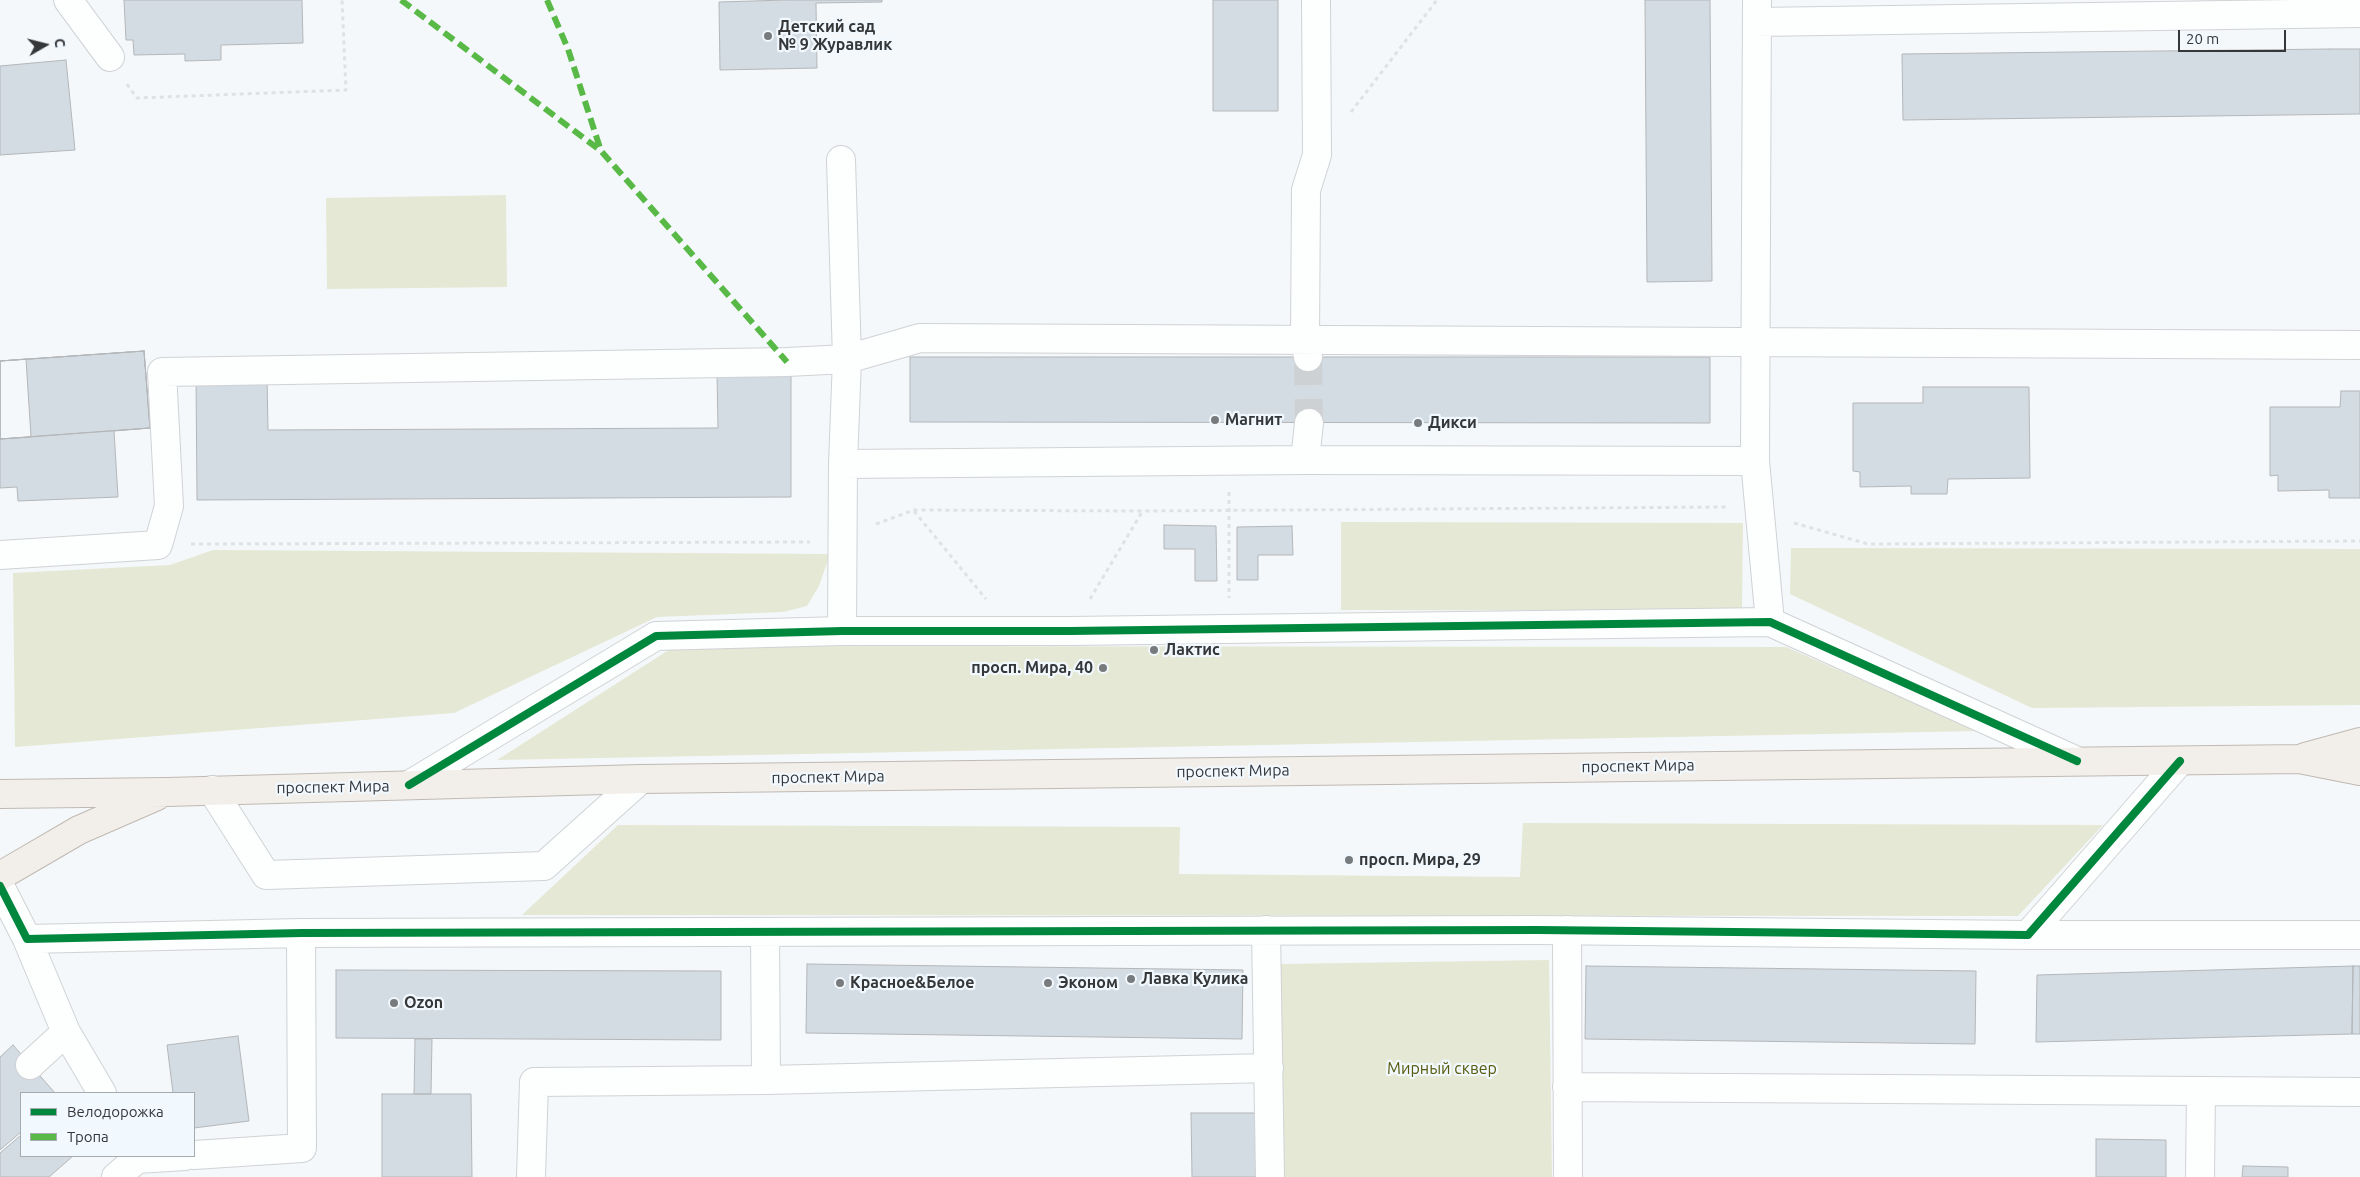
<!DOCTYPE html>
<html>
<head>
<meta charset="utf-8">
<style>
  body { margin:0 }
  #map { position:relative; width:2360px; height:1177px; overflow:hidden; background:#f4f8fb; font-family:Ubuntu,sans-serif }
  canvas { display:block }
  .legend { position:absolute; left:20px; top:1092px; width:175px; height:65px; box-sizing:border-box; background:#f1f8fe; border:1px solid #a6abaf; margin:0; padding:6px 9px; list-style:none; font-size:15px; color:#353739 }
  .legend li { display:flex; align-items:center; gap:10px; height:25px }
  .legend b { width:25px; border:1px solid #a6abaf }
  .north { position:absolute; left:20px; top:20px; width:50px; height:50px; -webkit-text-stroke:4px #f1f8fe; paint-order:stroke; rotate:82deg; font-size:14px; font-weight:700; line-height:20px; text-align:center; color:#353739 }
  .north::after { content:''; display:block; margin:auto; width:18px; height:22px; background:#353739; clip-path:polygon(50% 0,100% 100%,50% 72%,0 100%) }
  .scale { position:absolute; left:2178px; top:30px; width:108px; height:22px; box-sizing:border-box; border:2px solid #353739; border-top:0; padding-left:6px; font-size:15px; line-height:18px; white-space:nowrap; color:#353739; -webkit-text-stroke:4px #f1f8fe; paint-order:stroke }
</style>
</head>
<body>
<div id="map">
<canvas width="2360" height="1177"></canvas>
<ul class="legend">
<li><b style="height:6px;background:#00873e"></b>Велодорожка</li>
<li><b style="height:6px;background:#58b947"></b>Тропа</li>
</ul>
<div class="north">С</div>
<div class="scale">20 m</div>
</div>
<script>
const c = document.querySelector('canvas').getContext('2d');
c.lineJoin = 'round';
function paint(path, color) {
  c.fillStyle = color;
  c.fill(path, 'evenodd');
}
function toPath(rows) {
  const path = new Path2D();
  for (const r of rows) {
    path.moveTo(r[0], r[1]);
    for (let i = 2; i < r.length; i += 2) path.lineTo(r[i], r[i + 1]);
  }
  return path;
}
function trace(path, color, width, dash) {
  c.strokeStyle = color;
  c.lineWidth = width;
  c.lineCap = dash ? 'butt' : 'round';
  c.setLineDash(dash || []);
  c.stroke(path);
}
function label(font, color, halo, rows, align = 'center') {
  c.font = font + ' Ubuntu,sans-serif';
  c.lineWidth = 4.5;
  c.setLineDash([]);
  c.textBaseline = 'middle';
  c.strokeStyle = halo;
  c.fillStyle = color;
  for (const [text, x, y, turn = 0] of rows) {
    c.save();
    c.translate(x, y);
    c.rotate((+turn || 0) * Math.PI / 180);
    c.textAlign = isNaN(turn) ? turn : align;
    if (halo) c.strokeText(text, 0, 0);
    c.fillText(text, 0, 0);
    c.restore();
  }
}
paint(toPath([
  [506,195,507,287,327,289,326,198],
  [1341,522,1743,523,1742,611,1341,610],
  [1791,548,2360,549,2360,705,2032,708,1790,594],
  [213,550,830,554,819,586,807,606,783,612,657,617,454,713,15,747,13,573,170,565],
  [675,646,1786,647,1978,731,497,760],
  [1523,823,2103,825,2018,916,522,915,618,825,1180,827,1179,874,1520,877],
  [1549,960,1552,1177,1283,1177,1279,964]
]), '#e5e8d4');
const building = toPath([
  [124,0,302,0,303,43,221,45,221,60,185,61,185,54,134,55,133,40,126,40,124,0],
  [785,0,882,0,882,2,816,3,817,68,720,70,719,2,785,0],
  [1213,0,1278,0,1278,111,1213,111,1213,0],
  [1645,0,1710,0,1712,281,1647,282,1645,0],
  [2330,49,2360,49,2360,114,1903,120,1902,54,2330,49],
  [66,60,75,150,0,155,0,66,66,60],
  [144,351,150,428,114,431,118,497,18,501,17,487,0,488,0,361,144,351],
  [144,351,150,428,0,439,0,361,144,351],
  [144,351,150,428,0,439,0,361,144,351],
  [910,357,1710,357,1710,423,910,422,910,357],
  [26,359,31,437,0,439,0,361,26,359],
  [717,373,791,373,791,497,197,500,196,376,267,376,268,430,718,428,717,373],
  [1923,387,2029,387,2030,478,1948,479,1947,494,1911,494,1911,486,1860,487,1860,472,1853,471,1853,403,1923,403,1923,387],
  [2341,391,2360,391,2360,498,2329,498,2329,490,2278,491,2278,475,2270,476,2270,407,2340,407,2341,391],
  [1164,525,1216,526,1217,581,1195,581,1195,549,1164,549,1164,525],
  [1292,526,1293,555,1258,555,1258,580,1237,580,1237,527,1292,526],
  [807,964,1243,970,1242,1039,806,1033,807,964],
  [1586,966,1976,971,1975,1044,1585,1039,1586,966],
  [2353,966,2360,966,2360,1034,2352,1034,2353,966],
  [2353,966,2352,1034,2036,1042,2037,975,2353,966],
  [336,970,721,971,721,1040,336,1038,336,970],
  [238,1036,249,1121,194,1128,194,1093,173,1093,167,1045,238,1036],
  [415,1039,432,1039,431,1094,414,1094,415,1039],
  [13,1045,55,1093,21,1093,21,1132,0,1150,0,1057,13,1045],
  [382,1094,471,1094,472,1177,382,1177,382,1094],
  [1191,1113,1262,1113,1262,1177,1192,1177,1191,1113],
  [21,1135,21,1156,73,1156,49,1177,0,1177,0,1153,21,1135],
  [2096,1139,2166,1140,2166,1177,2096,1177,2096,1139],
  [2243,1166,2288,1167,2288,1177,2242,1177,2243,1166]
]);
paint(building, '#d3dbe3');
trace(building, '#b4b7b9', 1);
trace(toPath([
  [1308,357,1309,423]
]), '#ced1d4', 28, [28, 14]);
const minor = toPath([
  [68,0,110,57],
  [1757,0,1755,461,1770,622],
  [1757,22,2360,13],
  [841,160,847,359,843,464,842,631],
  [1308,357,1305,339,1306,190,1317,155,1316,0],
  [1305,460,1309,423],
  [843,464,1305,460,1755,461],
  [0,555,158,545,169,506,162,372,787,362,847,359,920,338,2360,345],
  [409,785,656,636,842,631,1070,631,1770,622,2077,761],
  [212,790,266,875,544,866,641,779],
  [0,886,27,939,66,1032,30,1065],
  [1266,930,1270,1177],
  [1567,930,1568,1177],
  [765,932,766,1080],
  [2028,935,2360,935],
  [27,939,301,933,1538,930,2028,935,2180,761],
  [66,1032,102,1093],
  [1567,1087,2360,1092],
  [194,1155,302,1148,301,933],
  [137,1159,185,1156],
  [116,1177,137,1159,136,1156],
  [531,1177,534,1082,766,1080,1269,1068],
  [2200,1177,2201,1092]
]);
const major = toPath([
  [2305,757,2360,742],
  [0,794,167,792,641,779,2299,759,2360,771],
  [0,876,79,830,157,796]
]);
trace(minor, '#d0d2d5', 30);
trace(major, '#c0b9b2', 30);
trace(toPath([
  [127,84,137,98,346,90,342,0],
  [1351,112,1437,0],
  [1229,492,1229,598],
  [914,511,986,599],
  [1794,523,1868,544,2360,541],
  [876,524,914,510,1142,511,1727,507],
  [191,544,810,542],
  [1090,599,1142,512]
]), '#e0e1e2', 3, [4, 4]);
trace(minor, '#fdfefe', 28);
trace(major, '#f2eee9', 28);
trace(toPath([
  [401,0,601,151,787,362],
  [547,0,568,49,601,151]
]), '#58b947', 6, [12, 6]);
trace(toPath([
  [409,785,656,636,842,631,1070,631,1770,622,2077,761],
  [0,886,27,939,301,933,1538,930,2028,935,2180,761]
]), '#00873e', 8);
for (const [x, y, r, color] of [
  [768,36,5,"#787b7d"],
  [1215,420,5,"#787b7d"],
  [1418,423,5,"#787b7d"],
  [1154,650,5,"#787b7d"],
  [1103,668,5,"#787b7d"],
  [1349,860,5,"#787b7d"],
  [1131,979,5,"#787b7d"],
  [840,983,5,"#787b7d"],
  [1048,983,5,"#787b7d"],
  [394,1003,5,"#787b7d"]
]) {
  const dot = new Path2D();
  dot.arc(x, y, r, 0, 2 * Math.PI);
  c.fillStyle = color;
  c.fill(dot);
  trace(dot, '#f1f8fe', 2);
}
label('bold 16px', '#353739', '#f1f8fe', [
  ["Детский сад",778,27],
  ["№ 9 Журавлик",778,45],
  ["Магнит",1225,420],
  ["Дикси",1428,423],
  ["Лактис",1164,650],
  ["просп. Мира, 40",1093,668,"right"],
  ["просп. Мира, 29",1359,860],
  ["Лавка Кулика",1141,979],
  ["Красное&Белое",850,983],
  ["Эконом",1058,983],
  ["Ozon",404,1003]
], 'left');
label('16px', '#353739', '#f1f8fe', [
  ["проспект Мира",1638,766,-1],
  ["проспект Мира",1233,771,-1],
  ["проспект Мира",828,777,-1],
  ["проспект Мира",333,787,-1]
]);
label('16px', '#585b10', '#f1f8fe', [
  ["Мирный сквер",1442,1069]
]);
</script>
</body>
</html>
